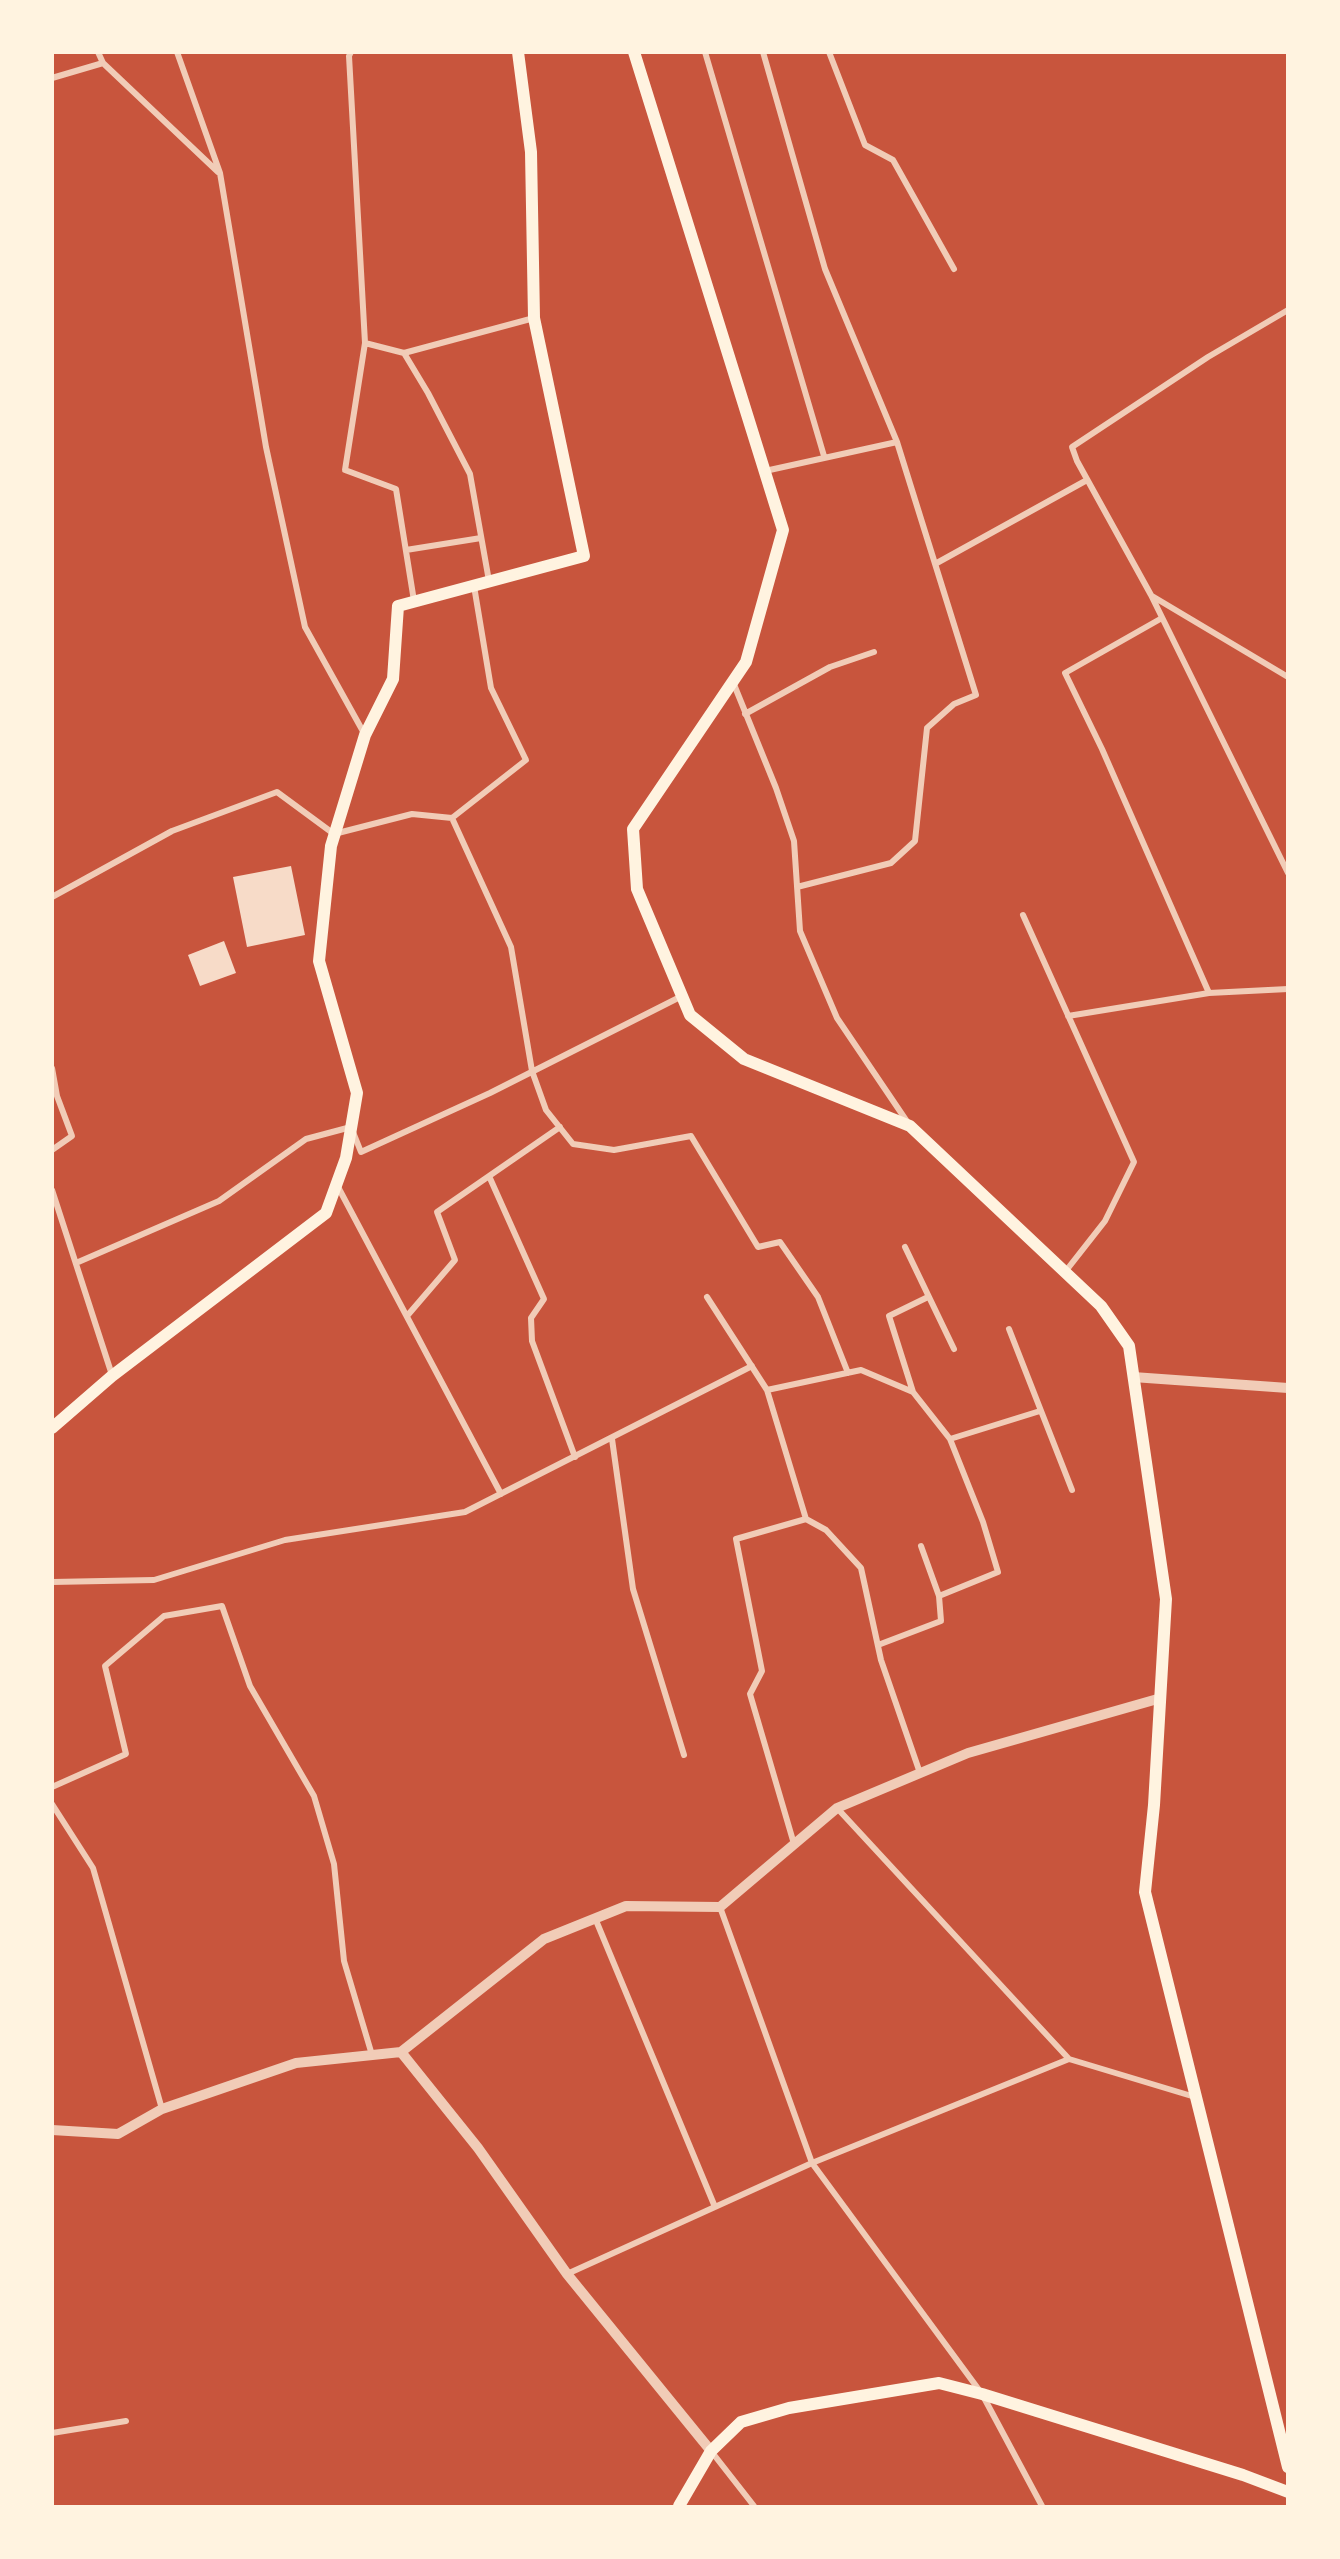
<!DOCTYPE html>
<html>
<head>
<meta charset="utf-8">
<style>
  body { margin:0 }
  #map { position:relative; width:1340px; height:2559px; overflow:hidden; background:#c8553d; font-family:"IBM Plex Sans",sans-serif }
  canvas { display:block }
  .frame { position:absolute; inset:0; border:54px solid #fff3e0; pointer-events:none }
</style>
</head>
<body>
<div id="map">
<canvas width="1340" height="2559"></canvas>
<div class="frame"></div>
</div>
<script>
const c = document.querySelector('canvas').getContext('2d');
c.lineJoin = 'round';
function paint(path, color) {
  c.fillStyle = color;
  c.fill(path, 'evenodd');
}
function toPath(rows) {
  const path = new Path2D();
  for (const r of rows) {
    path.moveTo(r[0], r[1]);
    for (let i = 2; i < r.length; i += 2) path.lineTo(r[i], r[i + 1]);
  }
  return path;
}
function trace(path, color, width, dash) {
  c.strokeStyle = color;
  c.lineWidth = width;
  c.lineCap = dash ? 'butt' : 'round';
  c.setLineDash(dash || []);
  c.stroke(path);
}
paint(toPath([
  [291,866,305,935,247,947,233,877],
  [224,941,236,973,200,986,188,955]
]), '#f7dbc8');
trace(toPath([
  [98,52,103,63,218,172],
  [177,52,220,173,266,447,305,627,365,735],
  [351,52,349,56,365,343,404,353,428,393,470,474,489,581],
  [705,52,824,456],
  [763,52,825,269,897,442,976,695,954,704,927,728,915,841,891,863,797,887],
  [829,52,865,145,893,160,954,269],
  [52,78,103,63],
  [1288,310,1208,357,1072,447,1077,461,1151,595,1288,873],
  [365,343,345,470,396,489,414,601],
  [404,353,534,318],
  [765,471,897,442],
  [406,550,481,538],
  [935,564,1087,480],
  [1152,596,1288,677],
  [1162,618,1065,673,1102,749,1209,993,1288,989],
  [733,682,776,788,794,841,800,931,837,1018,908,1123],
  [745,714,830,667,874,652],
  [452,818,526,760,491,688,474,586],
  [52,897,172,831,277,792,334,834,412,814,452,818,511,947,532,1071,546,1110,573,1144,614,1150,691,1136,758,1247,780,1242,818,1297,848,1373],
  [1023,915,1134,1162,1105,1221,1065,1272],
  [1068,1016,1209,993],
  [52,1068,57,1096,72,1136,52,1150],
  [489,1176,544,1299,531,1318,532,1341,575,1457],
  [337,1185,501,1494],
  [52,1190,112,1375],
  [905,1247,954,1349],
  [76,1263,219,1201,306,1139,351,1127,361,1152,490,1093,682,996],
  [707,1297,767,1390,806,1519,826,1530,861,1568,881,1660,920,1773],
  [407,1316,455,1260,437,1212,560,1127],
  [1009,1329,1072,1490],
  [767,1390,861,1370,913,1392,950,1439,983,1522,998,1572,939,1596],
  [913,1392,889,1316,928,1297],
  [612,1439,633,1589,684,1755],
  [950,1439,1040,1411],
  [52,1582,154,1580,285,1540,465,1512,752,1366],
  [878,1645,941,1621,939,1596,921,1546],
  [52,1787,126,1754,105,1666,164,1616,222,1606,250,1686,314,1796,334,1864,344,1961,372,2055],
  [52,1804,93,1868,162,2109],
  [837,1808,1069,2059],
  [794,1844,750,1694,762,1671,736,1539,806,1519],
  [720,1907,812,2163,982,2394,1042,2506],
  [595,1918,715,2207],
  [567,2274,812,2163,1069,2059,1195,2097],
  [52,2433,126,2421],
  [711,2451,754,2506]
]), '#f1ccb7', 6);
trace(toPath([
  [1133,1377,1288,1388],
  [401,2052,478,2148,567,2274,711,2451],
  [52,2130,118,2134,162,2109,296,2063,401,2052,544,1939,626,1906,720,1907,837,1808,968,1753,1161,1698]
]), '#f1ccb7', 10);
trace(toPath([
  [634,52,783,530,746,662,633,829,637,889,690,1015,744,1059,910,1126,1101,1306,1129,1346,1166,1599,1154,1805,1145,1892,1288,2467],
  [52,1428,112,1376,326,1213,346,1158,357,1093,319,961,331,846,365,735,393,679,398,606,584,556,534,318,531,152,518,52],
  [679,2506,711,2451,741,2422,789,2408,939,2383,982,2394,1243,2475,1288,2492]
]), '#fff3e0', 12);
</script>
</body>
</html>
